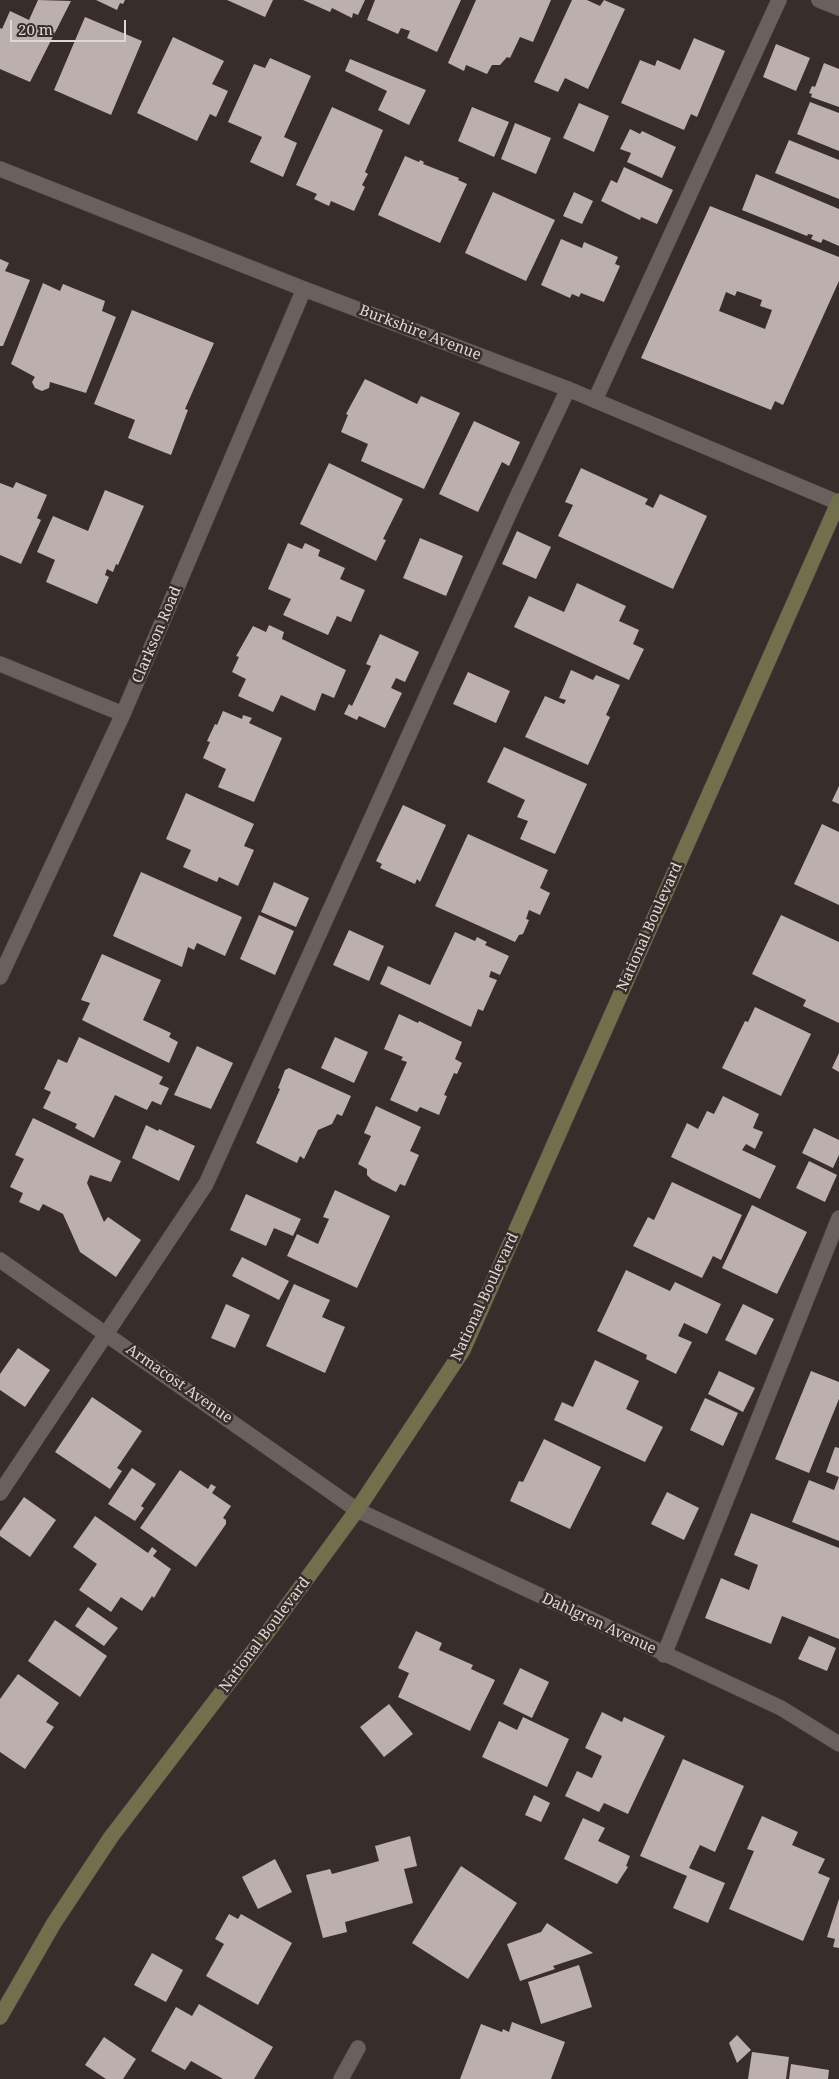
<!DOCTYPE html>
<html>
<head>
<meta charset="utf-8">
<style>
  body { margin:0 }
  #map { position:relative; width:839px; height:2079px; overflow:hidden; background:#372e2b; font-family:"Noto Serif",serif }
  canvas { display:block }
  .scale { position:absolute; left:10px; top:20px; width:116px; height:22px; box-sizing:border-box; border:2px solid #ded9d6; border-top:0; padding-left:6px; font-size:15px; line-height:18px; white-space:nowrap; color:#ded9d6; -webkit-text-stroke:4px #372e2b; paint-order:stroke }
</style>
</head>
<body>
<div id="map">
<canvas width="839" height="2079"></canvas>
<div class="scale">20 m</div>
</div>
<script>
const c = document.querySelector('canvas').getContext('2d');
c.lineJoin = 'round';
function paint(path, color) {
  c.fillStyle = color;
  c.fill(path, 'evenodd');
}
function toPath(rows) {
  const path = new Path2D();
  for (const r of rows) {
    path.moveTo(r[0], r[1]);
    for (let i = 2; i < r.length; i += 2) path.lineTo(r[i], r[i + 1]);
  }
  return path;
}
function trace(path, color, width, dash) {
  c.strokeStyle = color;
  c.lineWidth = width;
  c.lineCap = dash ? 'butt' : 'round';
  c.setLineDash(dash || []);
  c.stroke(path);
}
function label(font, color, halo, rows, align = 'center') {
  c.font = font + ' "Noto Serif",serif';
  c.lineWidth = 5;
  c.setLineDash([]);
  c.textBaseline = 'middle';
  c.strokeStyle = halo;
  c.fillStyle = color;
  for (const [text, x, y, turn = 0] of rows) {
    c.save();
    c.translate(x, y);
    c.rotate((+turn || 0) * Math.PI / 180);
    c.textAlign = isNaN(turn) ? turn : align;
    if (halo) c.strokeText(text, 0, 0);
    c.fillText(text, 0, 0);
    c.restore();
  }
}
paint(toPath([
  [38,0,71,1,30,82,0,69,0,28,2,29,10,11,29,20],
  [96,0,125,0,123,4,120,3,117,10],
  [227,0,273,0,265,17],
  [303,0,365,0,358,15,353,13,352,18,332,8,330,12],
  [375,0,461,0,437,52,407,38,410,31,401,28,398,34,367,20],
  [476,0,551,0,533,42,520,37,510,58,507,57,500,65,492,65,487,74,466,65,464,71,448,63],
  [572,0,587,0,600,6,604,0,625,9,588,89,565,78,558,92,534,82],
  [85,17,142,41,111,115,54,90],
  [173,37,224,61,212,84,228,91,216,117,210,114,197,141,137,113],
  [694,38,725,51,697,117,691,114,684,130,621,103,640,60,655,66,657,60,680,70],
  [776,44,810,58,796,91,763,77],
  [270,58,311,76,284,137,297,143,283,177,250,162,262,137,228,122,254,64,265,68],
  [350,59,426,90,409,125,378,110,387,91,345,71],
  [824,63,839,69,839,107,811,97,812,94,809,93,812,86,815,87],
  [810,102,839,113,839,151,797,134],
  [579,103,609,116,594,152,563,138],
  [332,107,383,130,365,172,368,174,362,185,365,187,354,211,331,201,329,206,314,199,317,194,296,185],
  [472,107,509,122,494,157,458,141],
  [515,123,551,138,536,174,501,159],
  [630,129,640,134,642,131,676,147,662,178,627,162,631,153,620,149],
  [789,140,839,160,839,199,775,173],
  [405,156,419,162,420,160,424,162,423,164,459,178,458,180,467,184,440,243,378,215],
  [624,167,673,190,657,224,641,217,640,220,601,201,611,180,617,183],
  [756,174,839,209,839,246,823,239,821,243,811,239,813,235,808,234,807,236,742,210],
  [493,192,555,220,526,281,465,253],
  [574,192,593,201,582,224,563,216],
  [710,206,839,257,839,281,783,405,775,401,771,410,641,358],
  [737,291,762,300,760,306,772,310,765,329,719,311,726,292,735,296],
  [561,239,582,248,584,242,618,257,615,264,620,266,604,302,581,293,579,297,572,294,570,298,541,285],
  [0,259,9,263,5,271,30,280,3,346,0,346],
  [43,283,60,291,63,284,105,301,102,311,116,317,86,393,50,382,49,388,42,391,35,388,32,382,35,377,11,364],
  [132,310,214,343,185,409,188,410,171,455,128,438,135,420,94,404],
  [365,379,417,404,421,396,460,413,424,489,361,461,368,444,341,432,348,415,346,414],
  [474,421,520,442,509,466,502,462,478,512,439,494],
  [329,463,403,499,383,539,386,540,376,561,300,524],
  [581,468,648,499,645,504,653,508,660,494,707,516,673,589,558,536,573,505,565,502],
  [16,482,47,495,37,518,41,520,21,564,0,555,0,483,13,488],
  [105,490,144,506,118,565,116,564,113,572,107,569,105,575,109,577,97,604,46,582,55,560,37,552,53,516,88,531],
  [517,531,551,547,536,579,502,564],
  [420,538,463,556,446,596,403,578],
  [288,543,302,549,305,543,320,550,318,556,345,568,340,579,365,590,351,622,337,616,328,635,283,615,291,599,268,589],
  [577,583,626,606,619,621,639,630,633,644,644,649,629,680,514,627,529,596,564,612],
  [269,625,284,632,282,639,346,670,334,698,322,693,315,711,281,695,273,712,238,696,246,679,232,672,239,657,236,656,253,626,266,632],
  [380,634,419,652,405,682,396,678,391,688,402,693,385,728,359,716,357,720,344,714,349,704,352,706,371,666,366,664],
  [571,670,593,680,596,675,620,685,606,715,610,717,588,765,525,737,545,696,564,704,566,700,559,698],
  [468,672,510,691,496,723,453,704],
  [223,711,242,719,243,715,252,718,249,723,282,738,254,802,218,787,226,769,203,758,210,742,207,741,215,724,217,725],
  [504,747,587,784,555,854,520,839,528,821,517,817,525,800,487,782],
  [839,786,839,804,832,801],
  [186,793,254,824,244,846,254,850,238,886,219,877,217,882,183,867,191,850,166,839],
  [403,805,446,825,420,882,417,879,415,884,380,868,382,864,376,861],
  [822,824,839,832,839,905,794,884],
  [468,834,548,870,540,888,550,893,540,915,529,910,526,919,529,920,523,934,519,935,515,942,435,906],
  [141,872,242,917,225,956,197,943,194,950,188,947,182,967,113,936],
  [274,882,309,898,296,927,261,912],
  [259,915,294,931,275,975,240,959],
  [781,915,839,942,839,1023,803,1006,806,1000,752,974],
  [349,930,384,946,369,981,333,965],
  [455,932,475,941,477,937,487,942,485,945,509,956,500,975,491,971,489,977,497,980,483,1011,478,1009,471,1027,380,984,388,966,430,985],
  [102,954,161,980,143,1020,171,1033,169,1037,178,1042,169,1063,82,1020,90,1003,81,1000],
  [755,1007,811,1034,781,1096,722,1068,745,1021,748,1022],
  [399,1014,418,1023,419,1021,462,1042,455,1059,462,1063,457,1074,454,1073,444,1095,447,1096,439,1115,420,1107,417,1112,390,1100,407,1062,401,1060,403,1057,384,1049],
  [79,1037,163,1077,159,1084,169,1088,161,1105,152,1101,147,1110,115,1095,94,1138,75,1128,77,1124,43,1108,51,1092,44,1089,58,1059,67,1063],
  [335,1037,368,1052,354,1083,321,1068],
  [197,1046,233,1063,211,1109,174,1095],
  [839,1053,839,1072,832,1068],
  [289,1068,351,1096,342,1116,337,1114,332,1124,318,1130,304,1159,300,1156,297,1163,256,1143,280,1089,278,1088,285,1070],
  [723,1096,759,1114,753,1128,763,1132,755,1149,746,1144,742,1150,776,1166,760,1199,671,1157,687,1123,698,1129,707,1111,714,1114],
  [376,1106,421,1127,410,1151,419,1155,405,1186,400,1184,396,1192,372,1180,367,1175,367,1169,358,1164,371,1136,364,1133],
  [33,1118,121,1161,111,1182,90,1175,87,1183,104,1222,108,1217,141,1240,116,1277,80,1252,63,1214,43,1204,39,1211,19,1202,23,1193,10,1187,24,1159,15,1155],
  [146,1125,158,1131,159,1129,195,1146,179,1181,132,1158],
  [814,1128,839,1140,839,1155,833,1168,802,1153],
  [809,1161,837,1175,825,1202,796,1188],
  [672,1182,742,1215,721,1260,713,1256,702,1278,633,1246,648,1217,654,1220],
  [335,1190,390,1216,357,1288,287,1256,297,1234,318,1244,329,1219,323,1217],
  [246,1194,301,1219,293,1236,274,1228,266,1246,230,1230],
  [752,1205,807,1232,777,1294,722,1268],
  [242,1257,289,1281,279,1300,232,1276],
  [626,1270,670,1291,675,1282,721,1304,707,1334,684,1323,678,1336,692,1342,676,1374,646,1359,647,1355,597,1331],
  [294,1284,330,1300,322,1317,345,1327,325,1373,266,1346],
  [226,1304,250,1315,235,1348,211,1338],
  [743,1304,774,1319,756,1355,725,1340],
  [18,1348,50,1370,25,1407,0,1390,0,1374],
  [595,1360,639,1381,626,1409,663,1427,645,1462,554,1420,562,1402,573,1407],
  [719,1371,755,1388,743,1412,708,1394],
  [811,1371,839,1382,839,1399,809,1473,775,1459],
  [92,1397,142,1431,117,1468,122,1471,110,1489,55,1452],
  [705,1398,738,1413,723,1446,690,1430],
  [544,1439,601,1467,570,1529,510,1501,519,1481,523,1482],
  [835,1447,839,1448,839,1541,792,1522,809,1480,834,1490,839,1477,826,1472],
  [132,1468,156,1484,141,1506,144,1508,135,1521,108,1504],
  [180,1470,208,1489,211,1484,216,1487,212,1493,231,1506,223,1518,226,1520,226,1524,196,1567,140,1528],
  [667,1492,699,1508,684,1540,651,1524],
  [24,1497,56,1520,30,1557,0,1536,0,1531],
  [751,1513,839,1548,839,1639,782,1616,771,1644,705,1618,721,1578,749,1590,758,1565,734,1555],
  [95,1516,148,1553,152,1547,157,1551,153,1556,171,1569,154,1598,152,1596,142,1611,121,1597,111,1612,79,1590,97,1564,73,1547],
  [88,1607,118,1628,104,1646,75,1626],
  [55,1620,107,1656,80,1697,28,1661],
  [416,1631,442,1643,439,1650,473,1665,471,1669,495,1680,470,1731,398,1697,409,1673,398,1668],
  [809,1636,836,1648,827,1671,798,1659],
  [520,1668,549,1682,532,1718,503,1704],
  [18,1674,59,1703,46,1722,54,1727,25,1769,0,1752,0,1699],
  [389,1704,413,1734,384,1757,360,1727],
  [602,1712,622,1722,624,1717,665,1736,628,1814,604,1803,599,1812,565,1796,577,1771,592,1778,602,1756,585,1748],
  [523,1717,569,1739,547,1787,482,1757,499,1721,517,1730],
  [683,1759,744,1786,715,1852,700,1845,689,1868,725,1883,708,1923,673,1908,687,1876,640,1856],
  [534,1795,550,1803,541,1822,525,1815],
  [762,1816,798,1832,792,1845,825,1859,818,1873,830,1878,803,1941,729,1909,754,1851,747,1849],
  [583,1818,605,1828,598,1841,630,1856,626,1866,628,1867,617,1884,564,1859],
  [410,1836,417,1866,404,1869,413,1903,345,1922,347,1932,323,1938,306,1875,330,1869,332,1874,379,1861,375,1846],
  [275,1859,292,1892,258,1909,242,1877],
  [461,1866,517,1903,468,1979,412,1943],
  [839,1899,839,1948,833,1947,835,1939,827,1937],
  [229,1914,238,1919,241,1914,292,1943,258,2005,206,1976,224,1944,215,1939],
  [547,1923,593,1953,553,1966,555,1969,520,1981,507,1944,541,1932],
  [152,1953,183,1970,166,2002,134,1985],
  [579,1965,592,2007,541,2024,528,1982],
  [199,2004,273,2047,254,2079,223,2079,191,2061,185,2070,151,2051,176,2007,192,2016],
  [512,2022,565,2042,551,2079,460,2079,481,2024,502,2032,503,2029,509,2032],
  [737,2035,751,2050,737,2063,729,2043],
  [104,2037,136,2059,123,2079,106,2079,85,2065],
  [752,2052,789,2057,786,2079,748,2079],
  [791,2064,829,2070,828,2079,789,2079]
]), '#bcb0af');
const lane = toPath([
  [595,400,779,0],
  [0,1493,206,1184,514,503,568,389],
  [664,1655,839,1218]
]);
const street = toPath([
  [819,0,839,8],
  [0,169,304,289,568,389,839,503],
  [0,664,123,714],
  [0,977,123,714,304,289],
  [0,1260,357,1510,781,1708,839,1744],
  [341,2079,358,2048]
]);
const secondary = toPath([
  [0,2017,54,1923,111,1837,270,1629,357,1510,463,1350,839,501]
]);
trace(lane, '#544d4a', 16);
trace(street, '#544d4a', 16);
trace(secondary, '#544d4a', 16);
trace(lane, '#6a605d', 15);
trace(street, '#6a605d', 15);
trace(secondary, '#726f4c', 15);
label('15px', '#ded9d6', '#372e2b', [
  ["Burkshire Avenue",420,333,21],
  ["Clarkson Road",157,635,-67],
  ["National Boulevard",650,927,-66],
  ["National Boulevard",485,1297,-65],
  ["Armacost Avenue",179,1384,35],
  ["Dahlgren Avenue",599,1624,25],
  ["National Boulevard",265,1635,-53]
]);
</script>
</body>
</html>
